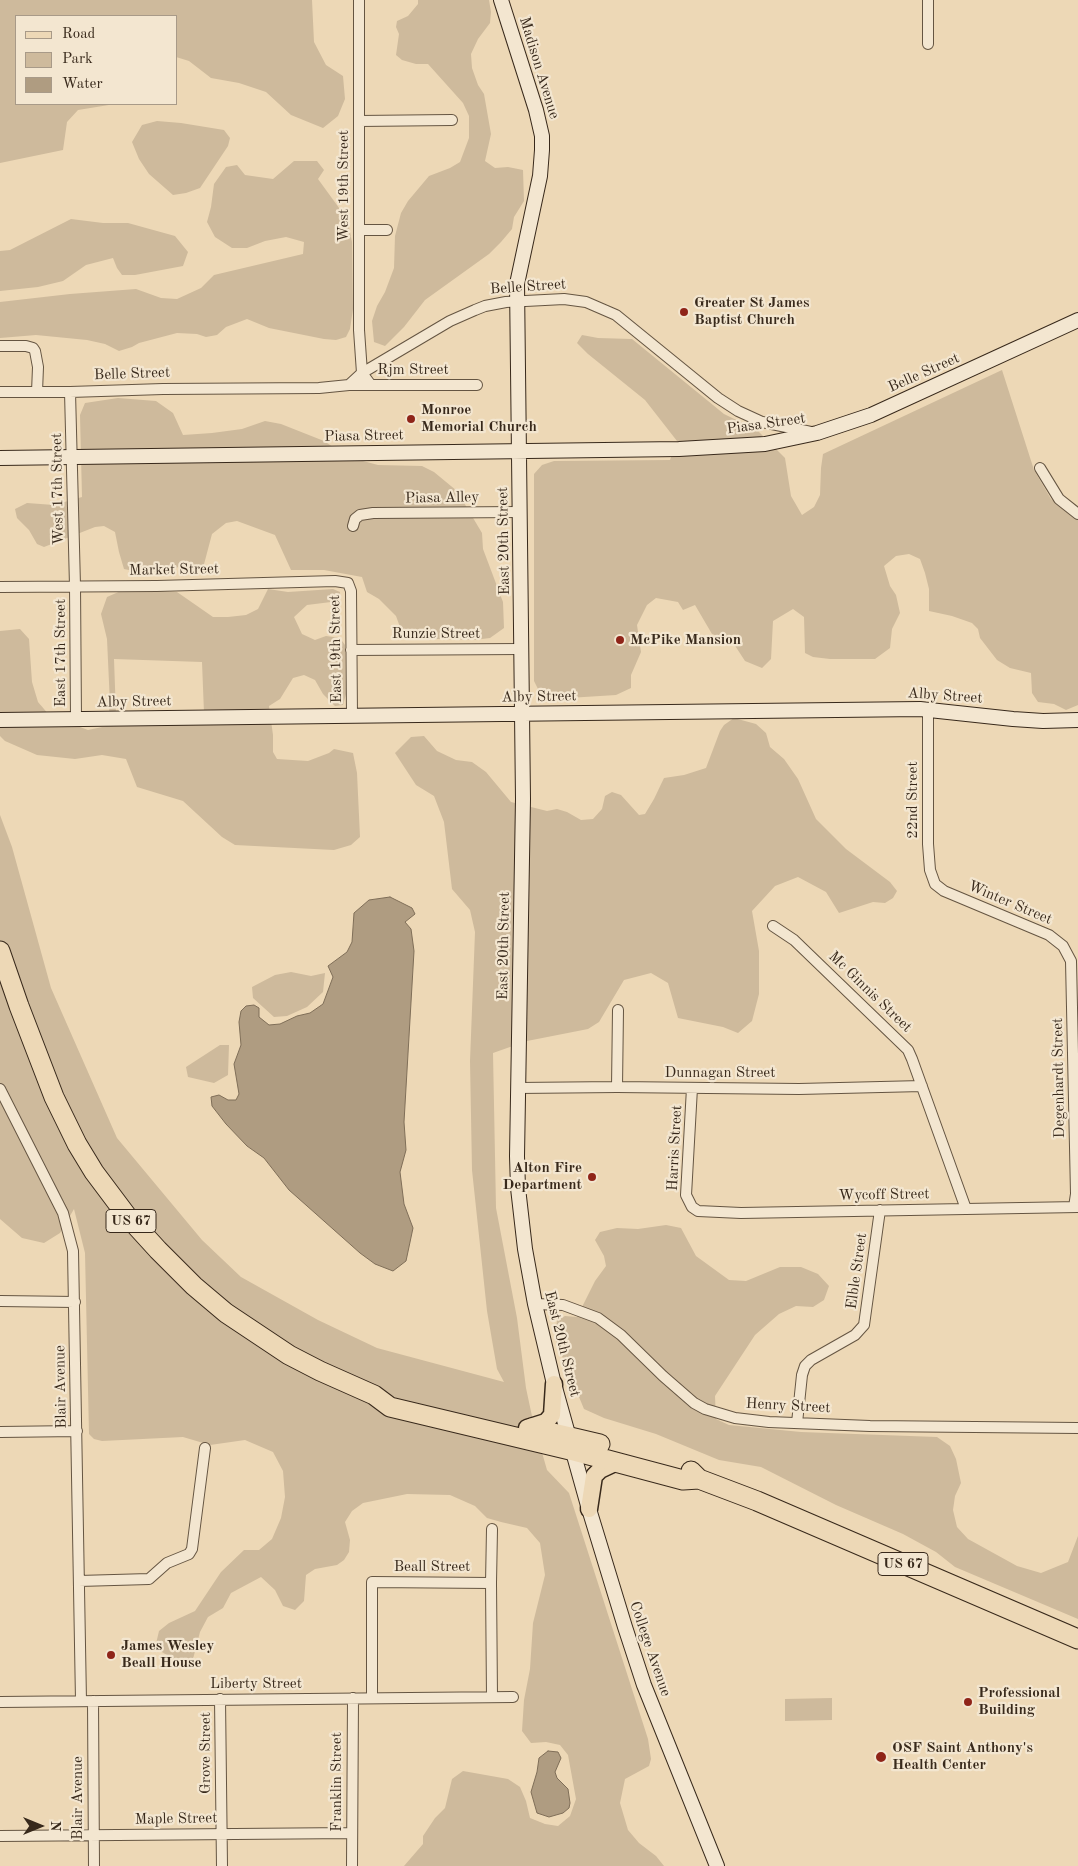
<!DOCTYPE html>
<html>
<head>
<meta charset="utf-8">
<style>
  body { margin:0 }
  #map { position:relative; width:1078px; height:1866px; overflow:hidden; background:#edd8b6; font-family:"Old Standard TT",serif }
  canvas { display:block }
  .legend { position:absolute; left:15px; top:15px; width:162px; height:90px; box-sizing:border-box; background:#f3e6d0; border:1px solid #a89a88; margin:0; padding:6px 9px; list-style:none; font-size:15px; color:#38291b }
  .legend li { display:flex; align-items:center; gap:10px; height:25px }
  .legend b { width:25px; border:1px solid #a89a88 }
  .north { position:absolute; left:15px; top:1801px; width:50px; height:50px; -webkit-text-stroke:4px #f3e6d0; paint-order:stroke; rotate:90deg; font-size:14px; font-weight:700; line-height:20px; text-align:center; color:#38291b }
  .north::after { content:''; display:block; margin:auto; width:18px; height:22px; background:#38291b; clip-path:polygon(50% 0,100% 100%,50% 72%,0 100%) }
</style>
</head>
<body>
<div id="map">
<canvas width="1078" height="1866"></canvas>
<ul class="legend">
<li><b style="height:6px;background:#edd8b6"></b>Road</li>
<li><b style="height:14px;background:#ceba9c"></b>Park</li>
<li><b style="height:14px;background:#af9c81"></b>Water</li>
</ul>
<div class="north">N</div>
</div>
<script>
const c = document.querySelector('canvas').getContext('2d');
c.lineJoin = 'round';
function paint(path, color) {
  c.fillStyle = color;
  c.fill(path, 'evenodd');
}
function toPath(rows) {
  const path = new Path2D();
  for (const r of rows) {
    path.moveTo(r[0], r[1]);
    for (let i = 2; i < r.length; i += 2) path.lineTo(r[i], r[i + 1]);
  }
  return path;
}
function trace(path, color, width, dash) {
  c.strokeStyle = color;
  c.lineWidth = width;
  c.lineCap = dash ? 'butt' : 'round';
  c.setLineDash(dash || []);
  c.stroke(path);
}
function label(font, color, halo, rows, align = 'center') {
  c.font = font + ' "Old Standard TT",serif';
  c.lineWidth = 4.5;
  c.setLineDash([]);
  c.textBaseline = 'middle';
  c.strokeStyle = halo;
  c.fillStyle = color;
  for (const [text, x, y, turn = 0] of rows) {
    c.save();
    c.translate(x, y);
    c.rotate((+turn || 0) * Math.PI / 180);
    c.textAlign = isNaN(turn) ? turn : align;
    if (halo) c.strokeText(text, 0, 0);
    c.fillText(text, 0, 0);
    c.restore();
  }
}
paint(toPath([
  [0,0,312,0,314,42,326,65,343,76,345,99,338,116,323,128,291,115,266,92,239,83,211,78,189,61,176,57,176,16,16,16,16,104,115,104,78,110,67,122,63,150,0,163],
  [418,0,489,0,491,12,490,23,478,39,471,54,472,68,478,85,484,94,491,134,485,161,495,168,508,167,523,170,524,201,514,217,512,229,501,242,489,254,425,300,404,327,385,346,374,342,372,321,377,306,385,292,394,268,395,236,401,213,408,201,429,176,450,168,460,162,469,138,469,116,463,103,428,64,416,64,402,60,396,55,399,34,396,27,397,21,408,16,418,4],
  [157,121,181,123,224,130,230,138,228,146,200,188,186,193,173,195,149,174,139,159,132,142,142,125],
  [294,161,317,161,324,170,318,179,342,212,348,222,352,242,353,309,350,329,346,337,336,340,324,339,269,328,247,319,226,327,217,335,206,337,197,334,177,333,139,343,132,347,119,351,105,344,87,340,36,335,0,338,0,302,70,294,136,289,161,298,177,299,201,288,214,275,303,254,304,242,286,237,265,241,247,248,232,248,215,237,207,222,211,207,214,184,226,167,237,165,245,175,273,179],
  [71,219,103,223,128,223,175,236,188,252,183,266,135,275,122,275,117,268,113,258,86,265,63,281,38,287,0,291,0,251,10,250],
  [582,335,598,338,632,339,724,414,757,430,785,458,791,496,802,515,814,507,820,495,821,468,823,454,1002,370,1034,470,1051,499,1078,519,1078,705,1066,710,1054,704,1038,702,1032,693,1031,673,1010,668,997,660,980,638,978,629,972,623,952,616,929,611,929,589,925,573,920,559,909,554,896,556,884,566,890,586,896,595,900,613,892,629,890,648,875,659,830,659,813,657,805,653,804,617,793,609,773,621,771,659,762,668,745,661,732,641,712,634,695,605,683,610,678,602,656,598,647,605,637,625,641,652,631,675,631,688,616,695,568,698,542,697,534,681,534,474,542,465,554,461,670,460,677,441,645,400,588,354,577,343],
  [118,398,156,401,173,413,183,435,212,433,242,429,265,421,281,424,324,441,348,457,378,465,422,466,434,472,457,491,482,533,483,549,503,602,504,628,490,638,474,640,404,638,396,616,379,599,367,592,362,577,324,570,291,570,275,535,237,521,226,523,212,534,203,568,198,571,179,566,171,573,159,576,124,569,119,552,115,532,104,526,95,527,44,547,37,544,29,530,17,518,15,509,27,503,54,505,82,497,80,415,85,403],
  [268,589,288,592,333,589,340,592,339,601,307,605,294,617,302,634,315,640,326,636,340,638,345,645,346,694,343,705,335,706,323,694,315,680,304,675,293,678,280,699,269,706,273,735,273,752,277,759,308,761,329,753,334,749,353,753,357,773,360,837,351,845,334,850,235,845,222,837,183,801,137,787,126,759,102,755,75,759,37,755,5,741,0,736,0,631,20,629,29,639,32,682,38,702,50,716,88,730,107,726,110,704,107,639,101,614,107,597,123,590,177,592,213,617,228,617,246,615,258,609],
  [114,659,202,662,204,713,116,715],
  [734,718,756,724,766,733,770,747,784,759,798,779,816,819,846,849,890,882,897,891,893,898,885,903,873,902,839,913,826,892,798,877,775,886,752,911,759,951,759,994,752,1021,738,1033,723,1027,678,1018,668,983,651,973,624,980,599,1022,588,1029,527,1041,493,1053,496,1208,517,1318,526,1388,533,1421,547,1470,569,1493,648,1739,651,1759,649,1766,625,1779,620,1803,628,1830,639,1843,656,1856,664,1866,404,1866,423,1844,423,1836,435,1818,445,1808,452,1779,463,1771,508,1779,520,1787,526,1801,530,1818,545,1824,558,1826,570,1816,576,1799,568,1755,560,1745,546,1742,531,1743,522,1731,524,1700,530,1669,533,1623,545,1575,540,1543,527,1528,501,1522,487,1518,475,1506,450,1495,407,1494,363,1503,352,1511,345,1522,350,1540,349,1552,344,1560,337,1565,315,1569,306,1575,304,1601,295,1610,283,1606,275,1590,261,1577,231,1593,223,1608,208,1617,200,1632,193,1659,183,1668,173,1668,167,1655,155,1648,159,1631,169,1623,195,1611,221,1572,244,1550,259,1550,272,1539,281,1518,285,1497,283,1471,273,1452,245,1440,210,1445,183,1437,102,1441,94,1439,89,1434,85,1253,74,1209,60,1233,44,1243,22,1238,0,1219,0,815,12,847,51,988,117,1138,202,1240,241,1277,318,1320,377,1348,504,1382,497,1369,487,1311,472,1170,470,1061,475,932,470,910,452,889,444,822,434,796,416,785,395,753,411,737,424,736,437,751,456,760,472,762,486,772,511,802,547,811,557,809,567,812,581,820,593,819,602,809,605,796,612,792,621,795,639,815,645,814,654,799,664,778,684,775,706,768,720,731,724,725],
  [291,972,311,976,325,973,323,992,307,1007,287,1016,274,1017,253,998,252,987,275,975],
  [220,1045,229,1045,228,1075,214,1083,188,1077,186,1067],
  [666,1225,681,1228,696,1256,729,1280,746,1281,780,1267,801,1267,818,1274,829,1286,824,1300,813,1307,796,1306,779,1314,755,1335,715,1396,716,1419,729,1425,801,1432,937,1437,950,1446,956,1459,961,1483,955,1496,953,1510,957,1527,968,1539,1017,1566,1041,1573,1068,1562,1078,1536,1078,1619,955,1567,936,1552,903,1534,836,1505,761,1467,719,1460,656,1434,604,1418,584,1409,555,1339,557,1320,565,1316,577,1317,595,1281,606,1266,604,1256,595,1240,600,1232,617,1228,638,1229],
  [832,1698,832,1720,785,1721,785,1699]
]), '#ceba9c');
const water = toPath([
  [390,897,412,908,415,914,405,922,411,929,414,951,404,1122,406,1150,400,1172,404,1204,413,1228,406,1261,393,1271,375,1264,360,1253,289,1190,264,1158,247,1146,226,1124,212,1106,211,1097,219,1095,228,1100,236,1100,239,1094,234,1064,241,1045,239,1022,241,1011,246,1006,254,1005,259,1008,259,1017,269,1025,280,1024,297,1016,310,1013,323,1004,333,977,328,966,347,952,352,942,354,913,369,900,390,897],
  [548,1751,558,1752,561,1758,555,1772,557,1778,568,1789,570,1803,569,1808,563,1813,549,1817,537,1813,531,1792,537,1772,539,1758,548,1751]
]);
paint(water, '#af9c81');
trace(water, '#7f6e58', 1);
const street = toPath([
  [359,0,359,330,362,373,371,385],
  [928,0,928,44],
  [359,121,452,120],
  [359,230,387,230],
  [0,346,26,346,33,348,35,351,38,367,37,392],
  [349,385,477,385],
  [0,392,70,392,163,389,319,388,349,385,362,373,450,321,475,310,485,306,506,302,564,299,586,302,616,315,718,398,738,411,762,422,811,432],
  [70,392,75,586,76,719],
  [1040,468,1059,499,1078,514],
  [353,526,355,519,360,515,373,513,520,512],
  [0,587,157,586,335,581,348,583,351,591,352,716],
  [351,650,521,649],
  [928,709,928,844,930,870,935,884,944,891,1049,935,1063,946,1071,961,1076,1194,1074,1207],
  [773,926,794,940,908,1050,912,1059,966,1209],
  [617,1087,618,1010],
  [518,1088,617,1087,799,1089,922,1086],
  [692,1088,686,1195,692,1207,698,1211,741,1213,1078,1207],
  [0,1089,63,1213,73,1251,81,1701],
  [0,1301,75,1302],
  [535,1304,563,1305,598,1318,621,1335,663,1376,694,1403,705,1409,735,1418,769,1422,870,1426,1078,1428],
  [797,1423,802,1375,805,1366,811,1360,855,1335,864,1325,880,1210],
  [0,1432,77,1431],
  [79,1581,149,1579,167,1563,189,1554,192,1549,205,1448],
  [492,1697,491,1583,492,1529],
  [372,1698,372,1582,491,1583],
  [220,1699,222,1866],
  [93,1701,94,1866],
  [0,1702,513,1697],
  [0,1836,352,1833],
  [352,1866,353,1698]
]);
const secondary = toPath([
  [501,0,536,110,542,136,542,150,540,176,517,284,523,799,517,1156,518,1188,525,1249,535,1304,554,1384,589,1509,625,1627,644,1685,717,1866],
  [0,458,679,449,765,444,817,433,871,415,1078,320],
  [0,720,920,709,1013,719,1043,721,1078,720]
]);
const primary = toPath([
  [527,1428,546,1422,552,1415,554,1384],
  [589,1509,594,1476,600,1470,617,1462]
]);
const highway = toPath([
  [0,951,19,1006,54,1097,77,1144,94,1172,127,1216,158,1250,194,1286,226,1313,289,1355,320,1371,374,1395,390,1407,574,1451,683,1480,699,1479],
  [532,1428,600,1444],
  [691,1471,699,1479,757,1501,1078,1639]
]);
trace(street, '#655542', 12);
trace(secondary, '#38291b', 16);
trace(primary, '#38291b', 19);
trace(highway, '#38291b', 21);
trace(street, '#f3e6d0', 10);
trace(secondary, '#f3e6d0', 14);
trace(primary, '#edd8b6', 16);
trace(highway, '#edd8b6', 19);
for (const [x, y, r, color] of [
  [684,312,5,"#8f2418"],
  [411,419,5,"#8f2418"],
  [620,640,5,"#8f2418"],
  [592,1177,5,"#8f2418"],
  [111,1655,5,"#8f2418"],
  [968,1702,5,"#8f2418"],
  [881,1757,6,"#8f2418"]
]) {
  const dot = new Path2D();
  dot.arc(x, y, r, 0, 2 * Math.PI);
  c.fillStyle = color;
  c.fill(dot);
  trace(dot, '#f3e6d0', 2);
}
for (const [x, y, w] of [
  [131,1221,50],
  [903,1564,50]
]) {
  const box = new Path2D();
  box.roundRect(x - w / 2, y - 11.5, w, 23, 4);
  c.fillStyle = '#f3e6d0';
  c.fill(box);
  trace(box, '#38291b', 1);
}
label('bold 14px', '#38291b', null, [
  ["US 67",131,1221],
  ["US 67",903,1564]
]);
label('15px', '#38291b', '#f3e6d0', [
  ["Madison Avenue",539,68,73],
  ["West 19th Street",344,186,-90],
  ["Belle Street",528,287,-4],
  ["Rjm Street",413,370],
  ["Belle Street",924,373,-24],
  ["Belle Street",132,374,-2],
  ["Piasa Street",766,424,-8],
  ["Piasa Street",364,436,-1],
  ["West 17th Street",58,489,-91],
  ["Piasa Alley",442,498,-1],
  ["East 20th Street",504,541,-91],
  ["Market Street",174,570,-1],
  ["Runzie Street",436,634],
  ["East 19th Street",336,649,-91],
  ["East 17th Street",61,653,-90],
  ["Alby Street",945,696,4],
  ["Alby Street",539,697,-1],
  ["Alby Street",134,702,-1],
  ["22nd Street",913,800,-90],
  ["Winter Street",1010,903,23],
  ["East 20th Street",504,946,-89],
  ["Mc Ginnis Street",870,992,44],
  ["Dunnagan Street",720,1073],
  ["Degenhardt Street",1059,1078,-91],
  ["Harris Street",675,1148,-87],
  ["Wycoff Street",884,1195,-1],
  ["Elble Street",857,1271,-82],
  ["East 20th Street",562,1344,76],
  ["Blair Avenue",61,1387,-91],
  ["Henry Street",788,1406,3],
  ["Beall Street",432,1567],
  ["College Avenue",650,1649,71],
  ["Liberty Street",256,1684],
  ["Grove Street",206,1753,-90],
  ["Franklin Street",337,1782,-90],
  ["Blair Avenue",78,1798,-90],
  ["Maple Street",176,1819,-1]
]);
label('bold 15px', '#38291b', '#f3e6d0', [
  ["Greater St James",694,303],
  ["Baptist Church",694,320],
  ["Monroe",421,410],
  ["Memorial Church",421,427],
  ["McPike Mansion",630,640],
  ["Alton Fire",582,1168,"right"],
  ["Department",582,1185,"right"],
  ["James Wesley",121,1646],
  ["Beall House",121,1663],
  ["Professional",978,1693],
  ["Building",978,1710],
  ["OSF Saint Anthony's",892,1748],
  ["Health Center",892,1765]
], 'left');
</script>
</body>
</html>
